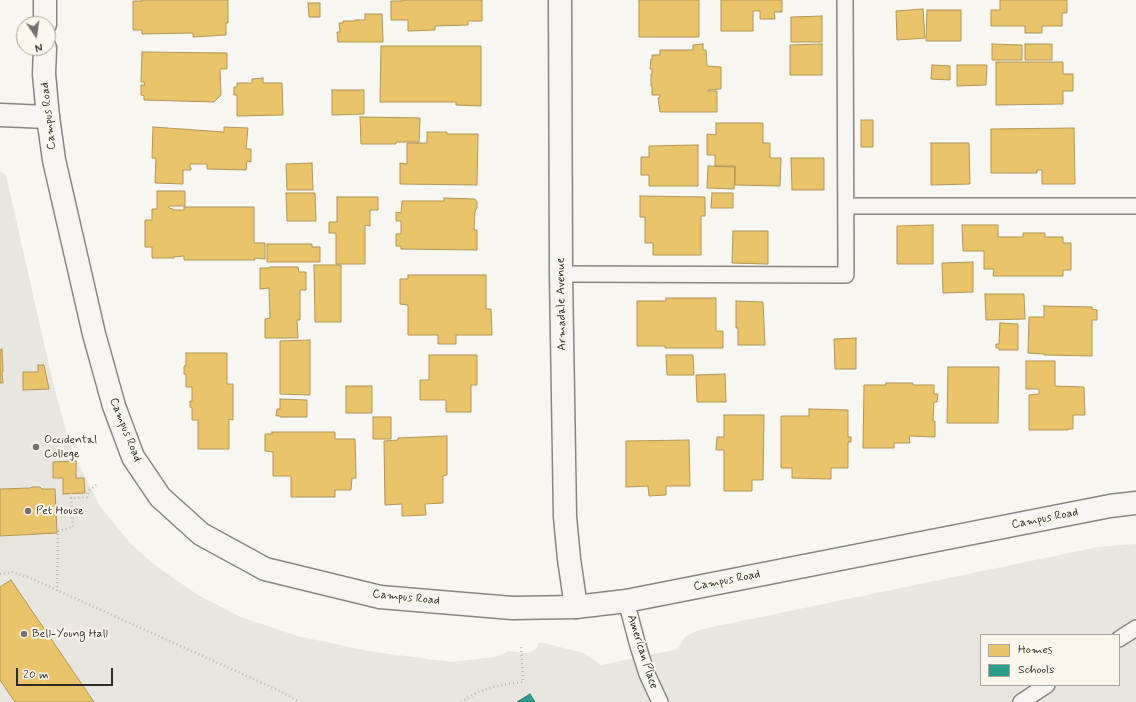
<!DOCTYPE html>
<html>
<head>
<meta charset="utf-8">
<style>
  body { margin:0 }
  #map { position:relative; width:1136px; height:702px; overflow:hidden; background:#f8f6f0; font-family:Mynerve,sans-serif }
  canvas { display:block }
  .legend { position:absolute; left:980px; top:634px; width:140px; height:52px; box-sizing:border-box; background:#fbf7ec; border:1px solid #a8a59f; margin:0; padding:5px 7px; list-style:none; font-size:12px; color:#2b2b2b }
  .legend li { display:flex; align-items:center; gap:8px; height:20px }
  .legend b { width:20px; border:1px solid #a8a59f }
  .north { position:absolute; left:16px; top:16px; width:40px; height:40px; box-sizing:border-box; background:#fbf7ec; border:1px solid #a8a59f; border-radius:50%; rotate:167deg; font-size:11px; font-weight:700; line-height:16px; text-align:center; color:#2b2b2b }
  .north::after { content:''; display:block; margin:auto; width:14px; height:18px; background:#737270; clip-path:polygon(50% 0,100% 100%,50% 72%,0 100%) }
  .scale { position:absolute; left:16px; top:668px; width:97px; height:18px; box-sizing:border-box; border:2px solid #2b2b2b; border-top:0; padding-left:5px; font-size:12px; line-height:14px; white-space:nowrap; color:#2b2b2b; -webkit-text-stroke:3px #fbf7ec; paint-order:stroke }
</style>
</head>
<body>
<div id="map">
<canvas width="1136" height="702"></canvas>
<ul class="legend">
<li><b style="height:11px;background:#e9c46a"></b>Homes</li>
<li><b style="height:11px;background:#2a9d8f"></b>Schools</li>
</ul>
<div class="north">N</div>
<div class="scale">20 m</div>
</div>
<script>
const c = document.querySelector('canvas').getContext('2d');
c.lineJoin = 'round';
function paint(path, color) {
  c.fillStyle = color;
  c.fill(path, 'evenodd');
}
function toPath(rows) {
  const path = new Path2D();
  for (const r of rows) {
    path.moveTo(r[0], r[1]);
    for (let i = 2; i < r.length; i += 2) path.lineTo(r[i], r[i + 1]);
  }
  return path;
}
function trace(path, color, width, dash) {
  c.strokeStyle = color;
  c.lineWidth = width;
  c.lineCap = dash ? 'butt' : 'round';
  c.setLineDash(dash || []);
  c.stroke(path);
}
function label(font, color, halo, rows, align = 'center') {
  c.font = font + ' Mynerve,sans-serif';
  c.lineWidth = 4;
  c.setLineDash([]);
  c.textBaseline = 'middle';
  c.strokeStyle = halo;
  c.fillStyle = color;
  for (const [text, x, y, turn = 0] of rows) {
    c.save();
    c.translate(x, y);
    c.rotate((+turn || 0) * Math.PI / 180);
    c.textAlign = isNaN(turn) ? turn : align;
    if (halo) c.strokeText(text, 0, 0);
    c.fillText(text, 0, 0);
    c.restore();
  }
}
paint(toPath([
  [0,171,6,175,53,383,67,434,76,459,100,506,130,543,156,566,198,595,241,617,297,636,374,652,452,662,495,657,509,651,529,653,536,649,539,642,584,653,601,665,678,649,685,637,698,630,1098,547,1136,544,1136,702,0,702],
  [981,635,1119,635,1119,685,981,685]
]), '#e9e6df');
paint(toPath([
  [1136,692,1136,702,1121,702]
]), '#e9e7de');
const homes = toPath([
  [142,0,228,0,228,23,226,23,226,35,193,37,193,33,142,34,142,30,133,30,133,1,142,1,142,0],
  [402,0,482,0,482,21,468,21,468,25,435,26,435,30,408,31,408,20,391,20,391,1,402,1,402,0],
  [639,0,699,0,699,37,639,37,639,0],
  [721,0,782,0,782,12,774,12,775,19,760,19,760,11,753,11,753,31,721,31,721,0],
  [1000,0,1067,0,1067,13,1062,13,1062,26,1042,26,1042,33,1025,33,1025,26,991,26,991,10,1000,10,1000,0],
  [308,3,320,3,320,17,309,17,308,3],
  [923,9,925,38,897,40,896,11,923,9],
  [927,10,961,10,961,41,926,41,927,10],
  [365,14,382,14,383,42,338,42,337,32,340,32,339,23,343,23,343,21,355,21,355,20,365,20,365,14],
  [822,16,822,42,791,42,791,17,822,16],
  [703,44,703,50,706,50,707,66,721,67,721,89,708,90,708,91,717,91,717,112,660,112,658,98,660,97,660,95,652,95,652,86,651,86,651,74,652,74,652,69,650,69,651,59,652,60,652,55,660,55,660,50,693,50,693,45,703,44],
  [822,44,822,75,790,75,790,45,822,44],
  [992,44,1022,45,1022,60,992,60,992,44],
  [1025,44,1052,44,1052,60,1025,60,1025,44],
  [381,46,481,46,481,106,456,105,456,102,380,102,381,46],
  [142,52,227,53,227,69,220,69,221,95,214,102,144,100,144,96,141,95,141,85,145,85,144,82,141,82,142,52],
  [996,62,1063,62,1063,74,1073,74,1073,91,1063,91,1063,104,996,105,996,62],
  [932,65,950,66,950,80,931,79,932,65],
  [957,65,987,65,986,85,957,86,957,65],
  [263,78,263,83,282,83,283,115,237,116,237,95,234,95,234,87,237,87,237,83,252,83,252,79,263,78],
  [332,90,364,90,364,114,332,115,332,90],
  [360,117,420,118,419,142,396,142,396,144,361,144,360,117],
  [861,120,873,120,873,147,861,147,861,120],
  [716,123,763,123,763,143,770,143,770,158,781,158,780,186,735,185,735,166,715,166,715,155,707,155,707,134,716,135,716,123],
  [153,127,224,132,224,127,248,128,246,149,251,149,251,162,247,161,246,170,207,169,207,164,190,164,190,168,191,168,191,170,183,170,183,184,155,183,156,158,152,158,153,127],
  [1074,128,1075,184,1042,184,1042,170,1037,170,1037,173,991,173,991,129,1074,128],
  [427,132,447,132,447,134,478,134,477,185,400,184,400,163,407,164,407,143,427,143,427,132],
  [931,143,969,143,970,184,931,185,931,143],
  [698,145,698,186,649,186,649,175,641,175,641,157,649,157,649,146,698,145],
  [791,158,824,158,824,190,792,190,791,158],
  [312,163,313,190,287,190,286,164,312,163],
  [708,166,735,167,734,189,707,188,708,166],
  [157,191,185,191,185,206,169,206,169,208,173,209,173,210,184,210,184,207,254,207,254,243,265,243,265,259,254,258,255,260,184,260,184,256,173,257,174,258,152,258,152,247,145,247,145,220,152,220,152,209,157,209,157,191],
  [286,193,315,193,316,221,287,221,286,193],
  [712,193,733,193,733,208,711,208,712,193],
  [640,196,705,197,705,216,701,216,701,255,653,255,653,243,645,243,645,217,640,217,640,196],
  [337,197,378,197,378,210,370,210,370,226,365,225,365,264,336,264,336,233,329,233,329,222,337,222,337,197],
  [444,198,475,199,477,202,477,208,475,211,474,230,477,230,477,250,401,249,401,246,396,246,396,234,401,234,401,221,396,221,396,212,401,213,402,201,444,201,444,198],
  [933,225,933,264,897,264,897,226,933,225],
  [962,225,998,225,998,237,1023,237,1023,233,1045,233,1045,237,1063,237,1063,243,1071,243,1071,270,1063,270,1063,276,993,276,994,269,984,269,984,251,963,251,962,225],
  [733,231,768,231,768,264,732,263,733,231],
  [267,244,312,244,312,247,320,247,320,262,267,262,267,244],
  [973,262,973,292,943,293,942,263,973,262],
  [314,265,341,265,341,322,315,322,314,265],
  [270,267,298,267,299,272,306,272,306,290,300,290,300,320,297,320,298,338,265,338,265,319,270,318,269,288,260,289,260,268,269,268,270,267],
  [408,275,486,275,486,309,491,309,492,335,456,335,456,344,438,344,438,335,408,335,408,305,400,304,400,279,408,279,408,275],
  [985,294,1024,294,1025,319,986,320,985,294],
  [666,298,716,298,716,331,723,331,723,348,665,348,665,346,637,346,637,301,666,301,666,298],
  [736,301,763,302,765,345,738,345,738,328,736,328,736,301],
  [1044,306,1092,307,1092,309,1097,310,1097,320,1092,320,1092,356,1044,355,1044,354,1028,353,1029,317,1044,317,1044,306],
  [1000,323,1018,324,1018,350,999,350,999,348,996,348,996,344,999,344,1000,323],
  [856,338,856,369,835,369,834,339,856,338],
  [310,340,310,395,280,394,280,341,310,340],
  [2,349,3,372,2,373,3,383,0,383,0,350,2,349],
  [186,353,227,353,227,384,233,384,233,420,229,419,229,449,198,449,198,420,192,420,192,408,190,407,190,401,192,401,192,387,186,387,186,374,184,374,184,366,186,366,186,353],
  [429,355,477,355,477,385,471,385,471,412,446,412,446,400,420,400,420,380,429,380,429,355],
  [666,355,693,355,694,375,667,375,666,355],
  [1026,361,1055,361,1055,386,1084,387,1085,415,1073,415,1073,429,1068,429,1068,430,1029,430,1029,395,1039,394,1039,389,1026,389,1026,361],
  [38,365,44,365,49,389,23,390,23,372,38,372,38,365],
  [948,367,999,367,998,423,947,423,948,367],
  [725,374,726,402,697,402,696,375,725,374],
  [886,383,913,383,913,385,934,385,934,394,938,394,937,402,934,402,933,421,935,421,935,437,909,436,910,443,894,443,894,448,863,448,864,385,886,385,886,383],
  [346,386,372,386,372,413,346,413,346,386],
  [280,399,307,400,307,417,280,417,280,416,276,416,277,409,280,409,280,399],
  [809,409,848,410,848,437,851,437,851,442,848,442,848,468,831,468,831,479,792,478,792,468,781,468,781,416,809,416,809,409],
  [724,415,764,415,763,480,752,480,752,491,724,491,724,450,716,450,717,437,724,437,724,415],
  [373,417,391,417,391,439,373,439,373,417],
  [272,432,335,432,335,439,355,439,356,478,352,478,351,490,335,490,335,497,291,497,291,476,273,476,273,452,265,451,265,434,272,434,272,432],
  [447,436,447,475,443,476,443,503,425,504,426,515,402,516,402,504,385,505,384,441,398,440,398,438,447,436],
  [689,440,690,486,666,486,666,495,649,496,648,486,626,487,626,441,689,440],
  [76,461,76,478,84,478,85,493,63,494,63,478,53,478,53,462,76,461],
  [33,487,40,487,42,489,55,489,57,533,0,536,0,489,30,488,33,487],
  [11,580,94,702,15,702,0,680,0,587,11,580]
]);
paint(homes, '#e9c46a');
trace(homes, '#b09657', 1);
const schools = toPath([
  [530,694,535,702,517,702,530,694]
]);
paint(schools, '#2a9d8f');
trace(schools, '#2a7b71', 1);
const lane = toPath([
  [846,206,1136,206],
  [561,274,846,275,845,0],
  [626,601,638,646,647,674,660,702],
  [1119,639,1136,628],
  [1021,702,1047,685]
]);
const street = toPath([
  [560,0,561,274,565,517,569,559,576,607],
  [45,24,45,0],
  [0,115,48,117,44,74,45,48]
]);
const secondary = toPath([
  [48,117,54,160,94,334,114,406,133,457,160,497,201,534,265,569,380,597,512,608,576,607,626,601,1110,506,1136,503]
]);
trace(lane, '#878684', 18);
trace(street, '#878684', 25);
trace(secondary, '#878684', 25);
trace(toPath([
  [71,498,71,488],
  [0,574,12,572,28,577,280,691,299,702],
  [57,591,58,531,73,527,71,498,87,497,88,491,96,485],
  [461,702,478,692,492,687,507,684,523,682,521,645]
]), '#bcbab8', 2.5, [1, 3]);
trace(lane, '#f6f5f1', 15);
trace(street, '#f6f5f1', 22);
trace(secondary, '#f6f5f1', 22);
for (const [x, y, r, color] of [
  [36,447,4,"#737270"],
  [28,511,4,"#737270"],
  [24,634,4,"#737270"]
]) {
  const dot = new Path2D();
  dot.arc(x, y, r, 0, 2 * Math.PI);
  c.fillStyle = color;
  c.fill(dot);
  trace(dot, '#fbf7ec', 1.5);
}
label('12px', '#2b2b2b', '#fbf7ec', [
  ["Campus Road",49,116,-96],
  ["Armadale Avenue",562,304,-91],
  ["Campus Road",125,430,68],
  ["Campus Road",1045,519,-11],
  ["Campus Road",727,581,-11],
  ["Campus Road",406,598,6],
  ["American Place",642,652,72]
]);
label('12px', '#2b2b2b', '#fbf7ec', [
  ["Occidental",44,440],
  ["College",44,454],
  ["Pet House",36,511],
  ["Bell-Young Hall",32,634]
], 'left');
</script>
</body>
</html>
